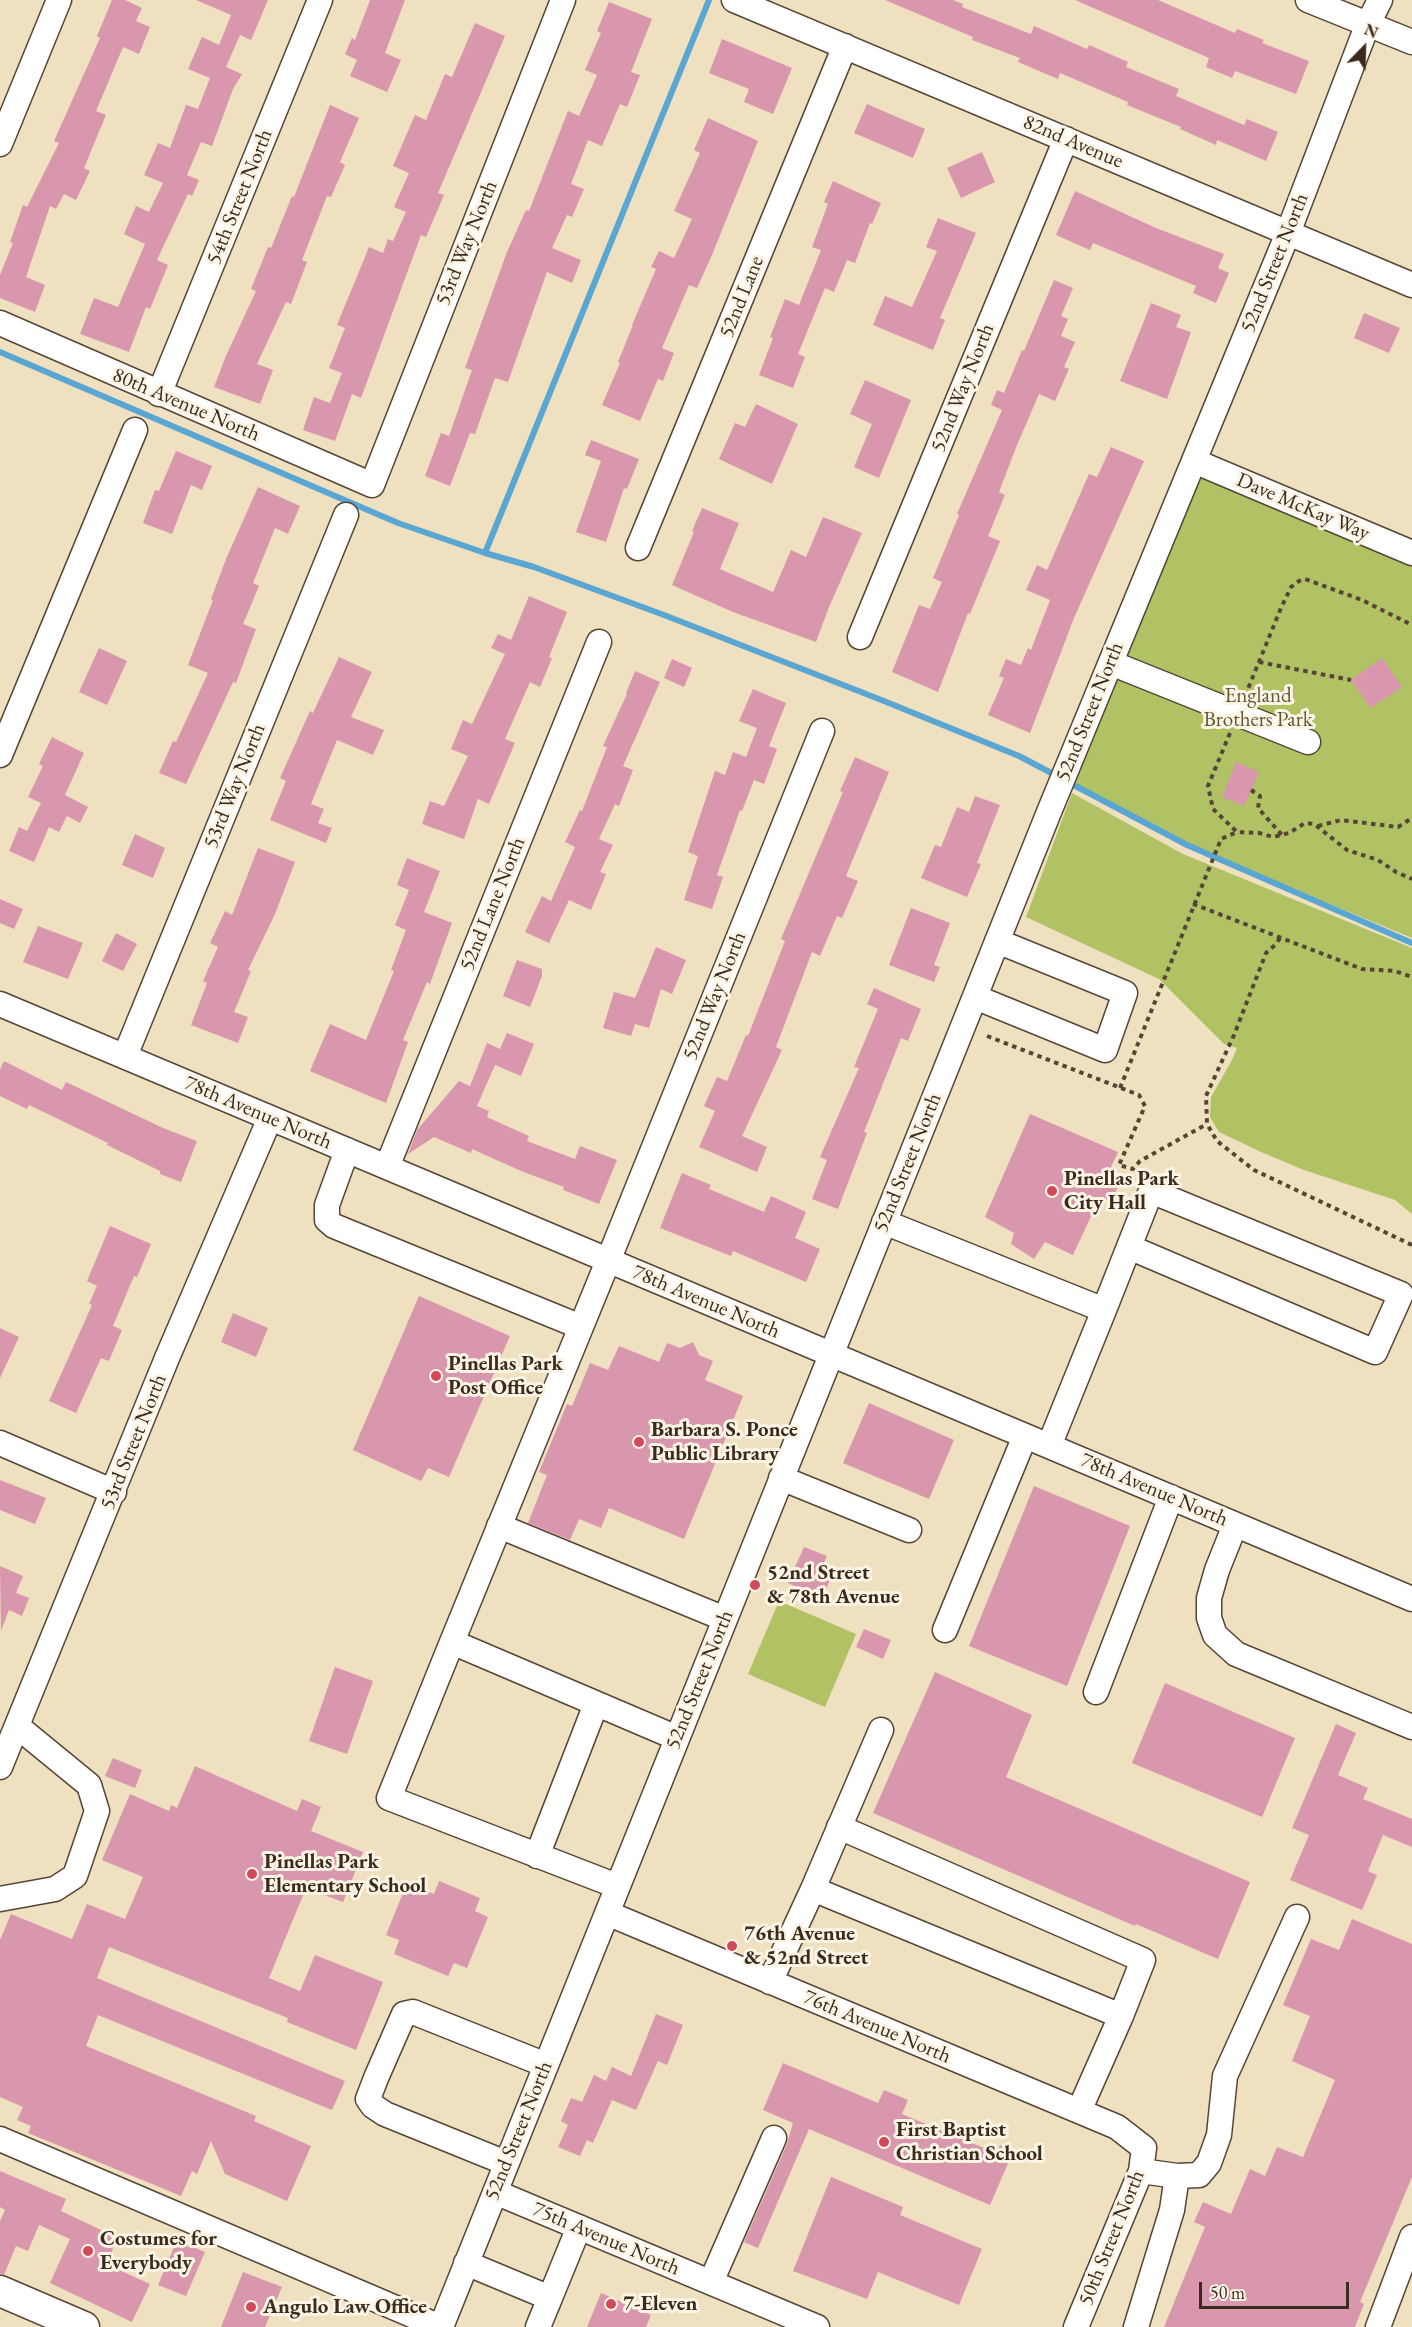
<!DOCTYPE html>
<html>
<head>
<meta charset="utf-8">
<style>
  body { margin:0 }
  #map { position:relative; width:1412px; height:2327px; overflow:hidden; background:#efe0c0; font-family:"EB Garamond",serif }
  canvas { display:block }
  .north { position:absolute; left:1334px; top:18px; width:60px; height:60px; -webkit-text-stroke:4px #fcf5e5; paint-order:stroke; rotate:23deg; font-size:16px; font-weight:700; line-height:24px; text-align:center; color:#3b2a1e }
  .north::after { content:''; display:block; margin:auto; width:21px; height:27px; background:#3b2a1e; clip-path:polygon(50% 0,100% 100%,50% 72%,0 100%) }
  .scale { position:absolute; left:1199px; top:2282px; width:150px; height:27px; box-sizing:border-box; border:3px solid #3b2a1e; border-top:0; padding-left:8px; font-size:18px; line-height:21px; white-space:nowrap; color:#3b2a1e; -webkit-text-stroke:4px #fcf5e5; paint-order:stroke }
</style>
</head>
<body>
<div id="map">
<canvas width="1412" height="2327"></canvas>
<div class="north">N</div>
<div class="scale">50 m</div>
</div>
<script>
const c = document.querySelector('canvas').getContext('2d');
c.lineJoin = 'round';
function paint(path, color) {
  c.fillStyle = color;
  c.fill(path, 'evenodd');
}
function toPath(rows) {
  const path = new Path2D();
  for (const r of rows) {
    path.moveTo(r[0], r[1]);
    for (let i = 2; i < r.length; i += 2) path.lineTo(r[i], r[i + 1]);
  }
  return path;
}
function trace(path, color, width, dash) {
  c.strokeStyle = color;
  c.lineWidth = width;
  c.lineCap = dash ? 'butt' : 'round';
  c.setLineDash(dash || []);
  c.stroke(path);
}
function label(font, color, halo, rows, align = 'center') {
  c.font = font + ' "EB Garamond",serif';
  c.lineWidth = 6;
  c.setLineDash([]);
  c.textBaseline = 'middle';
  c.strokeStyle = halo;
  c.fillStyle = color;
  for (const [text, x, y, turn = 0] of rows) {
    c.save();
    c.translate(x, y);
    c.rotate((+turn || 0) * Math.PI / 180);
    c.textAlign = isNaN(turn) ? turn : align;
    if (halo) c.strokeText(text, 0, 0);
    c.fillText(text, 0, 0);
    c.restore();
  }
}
paint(toPath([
  [1194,461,1412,552,1412,938,1187,845,1064,777],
  [1072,793,1183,854,1412,948,1412,1214,1395,1200,1304,1170,1261,1152,1219,1132,1210,1117,1211,1097,1232,1060,1237,1048,1224,1044,1159,979,1026,917],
  [779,1601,856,1634,825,1707,748,1674]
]), '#b1c265');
trace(toPath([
  [0,352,398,523,485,553,534,567,664,615,879,699,1019,756,1059,777],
  [485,553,709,0],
  [1068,782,1187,845,1412,943]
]), '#59a6d2', 6);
paint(toPath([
  [112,0,125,0,142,8,136,21,150,27,139,54,123,47,96,111,106,115,84,168,90,171,76,200,64,194,56,209,50,206,26,277,45,285,35,312,0,298,0,275,13,243,10,242,23,205,27,207,59,143,54,141,100,38,97,36],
  [196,0,268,0,251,40,240,35,226,67,242,74,233,89,212,146,201,142,187,175,199,180,192,196,188,194,157,260,168,265,150,309,146,307,129,352,80,334,94,298,118,307,145,244,124,234,136,206,149,212,163,183,144,175,158,143,170,148,186,105,198,109,210,78,188,69,202,37,219,45,231,15],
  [370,0,405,0,385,53,401,60,387,92,350,76,357,60,345,54,352,38,355,40],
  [885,0,953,0,963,4,962,7,1031,34,1034,26,1087,49,1089,45,1128,62,1126,67,1179,89,1176,96,1244,125,1247,119,1278,132,1266,161,1217,140,1216,145,1180,129,1181,127,1127,105,1128,102,1060,73,1058,79,1018,62,1020,58,972,40,973,37],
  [1075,0,1158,0,1235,33,1237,29,1264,40,1262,43,1309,61,1296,94,1235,71,1232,78,1206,67,1209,58],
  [609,2,652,19,631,72,640,75,627,107,620,104,602,146,588,140,571,184,584,189,572,217,567,215,552,248,581,260,572,283,547,272,508,382,495,378,475,434,470,433,450,486,425,476,441,433,449,436,472,370,465,368,507,252,526,210,529,211,568,111,579,116,597,75,585,70,601,33,597,31],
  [475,23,505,36,438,193,444,195,426,237,421,235,361,398,352,394,335,441,303,430,314,397,330,403,342,373,329,368,345,328,337,325,369,247,383,253,388,239,393,241,406,212,394,207,409,173,393,166,415,115,426,120,445,74,452,77],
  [722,39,792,68,773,114,744,102,749,89,709,73],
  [867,104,925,129,913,158,854,133],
  [330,105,359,118,340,162,345,165,331,197,327,196,302,260,307,262,291,304,286,302,257,364,273,370,260,404,214,387,225,358,256,291,251,289,268,247,271,248,292,196,294,197],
  [708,118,758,141,712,255,697,288,689,285,662,348,674,353,663,381,658,379,640,421,602,405,620,363,618,362,633,325,632,325,656,269,651,267,659,251,674,258,692,219,674,211,700,153,694,150],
  [982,152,995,182,961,198,947,168],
  [833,181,881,203,872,224,870,223,855,263,847,260,834,292,825,288,798,354,805,357,793,388,759,375,773,338,770,337,785,299,799,305,821,250,812,247,828,204,824,202],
  [1075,191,1156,228,1224,254,1218,268,1229,273,1216,303,1193,293,1196,286,1093,243,1090,250,1056,235],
  [938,218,976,233,940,318,945,320,933,350,873,325,885,296,912,307,937,251,926,247],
  [1054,280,1073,288,1061,316,1068,319,1061,336,1075,342,1064,367,1069,369,1055,401,1039,394,1017,445,999,492,1005,495,988,536,1000,541,970,614,968,613,938,692,892,672,919,605,930,609,942,582,933,578,959,515,957,514,1002,410,991,405,997,390,1004,393,1022,350,1024,351],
  [1151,303,1181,315,1176,327,1191,332,1167,399,1120,381],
  [1364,313,1400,328,1389,353,1354,338],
  [865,380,911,400,879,478,854,467,872,424,850,414],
  [756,404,798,424,772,484,719,459,735,423,745,427],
  [591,440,639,459,627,489,624,488,606,542,576,532,601,461,585,455],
  [1111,447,1144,461,1074,618,1030,733,988,715,1004,678,999,676,1006,659,1021,665,1028,648,1031,650,1050,600,1026,590,1037,565,1047,570,1089,474,1097,477],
  [176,451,212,466,202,490,191,485,172,534,143,523,155,490,159,491],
  [258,487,300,506,288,534,275,528,253,583,259,586,243,624,256,629,236,683,233,682,186,784,159,773,173,741,176,742,208,673,188,665,213,600,211,599,226,559],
  [702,508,739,523,720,569,773,592,791,550,806,557,823,517,862,533,829,607,816,642,733,612,672,585,694,532,692,531],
  [529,596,567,612,549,657,552,658,540,687,530,682,505,739,515,743,489,804,478,799,464,839,422,824,430,801,444,806,468,756,451,749,463,720,472,724,505,654,491,648,498,634,511,640],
  [99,648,127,661,107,705,79,692],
  [339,657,372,672,351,717,384,730,373,755,337,740,311,804,324,809,318,823,332,828,326,843,270,820,286,781,280,778,310,711,313,713],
  [1382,658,1402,687,1370,708,1351,680],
  [672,659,692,668,684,687,664,678],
  [635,671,660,682,623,766,633,770,619,806,615,804,599,839,613,845,600,872,606,874,591,910,569,900,549,943,525,932,542,896,551,901,575,847,565,842,580,810,582,811,607,747,603,746,627,694,626,693],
  [753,689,786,703,769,746,777,749,764,784,754,780,742,811,740,810,717,875,723,877,712,909,684,900,698,856,688,852,715,771,725,775,733,752,746,757,757,728,739,721],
  [52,737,84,753,65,795,88,807,80,823,67,816,59,832,49,827,34,862,9,851,19,827,27,831,41,803,28,797,43,766,39,764],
  [855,757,889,772,846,876,858,881,842,918,837,916,820,956,812,952,776,1047,782,1050,742,1136,767,1147,757,1172,699,1147,715,1111,704,1106,717,1077,727,1081,746,1035,748,1036,785,941,781,939,843,792,840,791],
  [1236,762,1259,772,1244,806,1222,797],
  [975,796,1000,805,977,863,981,864,967,897,921,878,935,845,941,847,957,807,969,812],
  [135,834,165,848,153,878,122,865],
  [258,848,295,862,275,914,248,970,251,971,234,1012,248,1017,238,1043,191,1025,207,983,203,981,218,947,210,943,225,911,232,915],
  [407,858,440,871,424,912,452,923,430,984,427,982,403,1040,408,1042,386,1103,310,1071,330,1024,366,1040,394,971,391,970,406,930,395,925,409,890,397,885],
  [0,899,23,909,14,929,0,923],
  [911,908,950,923,934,965,940,967,934,982,889,965],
  [38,926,83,943,68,979,23,962],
  [116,933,137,944,123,971,102,961],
  [656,947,686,960,672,994,661,989,649,1028,635,1024,631,1036,603,1028,614,992,635,998],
  [517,960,542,969,542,976,530,1007,503,996],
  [874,988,921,1009,908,1041,901,1038,864,1132,867,1133,838,1209,812,1199,827,1160,820,1157,859,1068,854,1067,878,1009,867,1004],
  [507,1033,534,1044,521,1076,495,1065,477,1106,489,1111,487,1117,529,1136,527,1141,575,1159,580,1146,617,1160,599,1204,563,1190,564,1187,521,1171,472,1149,471,1153,434,1137,408,1154,417,1130,459,1081,470,1086,487,1043,500,1049],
  [4,1061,62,1090,66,1082,163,1128,197,1141,181,1182,160,1174,160,1171,107,1145,108,1143,29,1105,27,1109,0,1096,0,1070],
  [1030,1114,1118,1152,1105,1180,1118,1187,1111,1202,1100,1197,1073,1255,1045,1242,1034,1259,1011,1244,1014,1233,985,1217],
  [682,1173,711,1185,709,1189,764,1212,771,1196,806,1212,795,1238,820,1249,806,1282,733,1251,731,1256,660,1228],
  [110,1226,151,1244,137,1277,134,1276,113,1326,122,1330,109,1361,101,1358,76,1413,49,1401,92,1305,89,1304,97,1286,87,1281],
  [419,1296,510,1336,449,1477,428,1468,421,1481,353,1450],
  [233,1313,268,1328,256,1357,221,1342],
  [0,1328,19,1337,0,1378],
  [693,1342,699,1355,713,1361,705,1380,743,1396,684,1539,609,1508,601,1528,579,1519,570,1540,528,1523,547,1475,539,1472,567,1404,572,1406,590,1363,608,1370,619,1346,659,1362,667,1343,680,1348],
  [869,1403,954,1440,929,1499,843,1463],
  [0,1480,46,1498,35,1524,0,1510],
  [1034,1486,1130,1526,1067,1686,969,1646],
  [804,1547,827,1556,821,1569,833,1574,822,1598,788,1583],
  [0,1566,23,1576,16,1593,29,1598,22,1616,9,1610,1,1631],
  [864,1629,891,1640,883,1659,856,1647],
  [335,1667,373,1681,347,1754,309,1741],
  [935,1672,1032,1715,1006,1777,1250,1882,1218,1959,1136,1924,1135,1926,873,1813],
  [1165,1683,1295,1738,1262,1817,1132,1763],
  [1336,1724,1356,1733,1338,1775,1368,1788,1363,1799,1412,1819,1412,1847,1383,1835,1368,1871,1377,1875,1362,1910,1290,1880,1309,1835,1292,1828],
  [113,1758,142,1770,135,1788,105,1776],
  [195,1766,297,1811,302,1799,321,1807,311,1831,363,1852,343,1902,306,1888,269,1978,300,1991,315,1955,383,1982,356,2050,287,2022,288,2018,109,1947,97,1978,345,2081,332,2110,98,2015,86,2046,256,2116,254,2121,311,2146,287,2201,225,2174,211,2141,197,2174,192,2171,181,2196,28,2133,31,2126,17,2120,23,2107,0,2097,0,1940,11,1914,72,1939,87,1904,125,1919,143,1877,102,1860,130,1794,169,1811,171,1805,177,1808],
  [439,1881,480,1898,475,1911,488,1917,467,1968,454,1963,448,1976,394,1954,399,1940,386,1935,407,1883,434,1894],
  [1352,1919,1412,1944,1412,2177,1360,2302,1364,2304,1355,2327,1164,2327,1205,2227,1194,2222,1203,2202,1231,2214,1250,2169,1265,2176,1277,2147,1303,2157,1335,2080,1292,2061,1310,2016,1283,2005,1311,1939,1339,1950],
  [656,2014,683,2025,667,2065,658,2061,636,2110,612,2100,593,2143,587,2140,580,2156,558,2147,568,2125,561,2121,571,2098,582,2102,594,2075,606,2081,612,2067,631,2076],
  [783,2063,878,2103,884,2090,908,2100,902,2114,996,2153,1000,2145,1013,2152,990,2205,809,2129,758,2248,744,2242,787,2144,793,2123,763,2110],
  [0,2171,66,2199,61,2211,118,2238,106,2264,150,2284,132,2322,50,2283,70,2239,39,2225,28,2251,16,2246,4,2275,0,2274,0,2221,5,2210,0,2207],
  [831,2177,903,2207,900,2215,982,2249,959,2305,878,2272,867,2299,793,2271],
  [177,2240,205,2252,186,2296,158,2285],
  [243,2272,282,2287,265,2327,221,2327],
  [601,2293,651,2315,646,2327,587,2327]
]), '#d897ad');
const minor = toPath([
  [734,0,1412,285],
  [1308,0,1412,42],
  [0,144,59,0],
  [0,323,372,485,563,0],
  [159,394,320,0],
  [1194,461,1412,553],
  [638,548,845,46],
  [860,637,1066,139],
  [1111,663,1308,742],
  [0,755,135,430],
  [975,997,1105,1050,1125,993,997,941],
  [0,1004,1412,1599],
  [125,1056,346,515],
  [347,1150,327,1205,327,1220,334,1226,581,1327],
  [387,1167,599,642],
  [884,1222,1104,1310,1049,1446],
  [1104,1310,1151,1191,1401,1294,1375,1352,1129,1247],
  [0,1443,114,1492],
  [781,1478,909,1530],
  [1235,1525,1217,1570,1209,1598,1209,1618,1215,1635,1236,1654,1412,1727],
  [499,1526,725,1619],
  [945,1630,1025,1436],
  [452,1642,389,1798,617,1886],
  [1096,1692,1171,1497],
  [677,1738,452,1642,608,1261,822,731],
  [0,1767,167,1358,270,1118],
  [839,1827,1143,1960,1121,2016],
  [537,1856,596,1704],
  [813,1889,881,1730],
  [0,1899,55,1889,75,1876,97,1811,89,1785,17,1726],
  [607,1913,1117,2127,1144,2148,1141,2171,1076,2327],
  [770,1982,813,1889,1121,2016,1079,2111],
  [0,2139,440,2327],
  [506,2163,385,2114,373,2106,368,2099,376,2078,404,2014,413,2012,546,2065],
  [1141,2171,1177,2176,1199,2175,1209,2163,1219,2135,1225,2076,1297,1917],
  [495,2192,817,2327],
  [466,2263,550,2298,579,2227],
  [711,2282,774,2138],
  [441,2327,1049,812,1288,233,1367,26,1380,0],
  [538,2327,550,2298],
  [1136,2327,1172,2210,1177,2176],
  [1378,2327,1412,2237]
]);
const major = toPath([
  [0,2291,84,2327]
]);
trace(minor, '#564536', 27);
trace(major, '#564536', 33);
trace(toPath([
  [1259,662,1351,680],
  [1245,696,1281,608,1291,587,1299,581,1305,579,1362,600,1412,625],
  [1230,733,1208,786,1213,809,1237,832,1259,833,1273,837,1289,833,1305,823,1314,824,1347,850,1378,860,1396,872,1412,879],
  [1251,790,1260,796,1258,808,1282,835],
  [1318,826,1341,820,1398,827,1412,818],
  [1193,904,1362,969,1395,971,1412,977],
  [1280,938,1276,944,1266,953,1234,1035,1206,1096,1207,1124,1217,1141,1254,1170,1412,1245],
  [987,1036,1139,1095,1145,1106,1119,1165,1133,1169,1140,1161,1207,1124],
  [1120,1088,1221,839,1237,832]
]), '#564536', 4, [4.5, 4.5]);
trace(minor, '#fff', 24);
trace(major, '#fff', 30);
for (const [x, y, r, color] of [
  [1052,1191,6,"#d1495b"],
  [436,1376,6,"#d1495b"],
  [639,1442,6,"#d1495b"],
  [755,1585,6,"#d1495b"],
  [252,1874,6,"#d1495b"],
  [732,1946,6,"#d1495b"],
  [884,2142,6,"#d1495b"],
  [88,2251,6,"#d1495b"],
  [611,2304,6,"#d1495b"],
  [251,2307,6,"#d1495b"]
]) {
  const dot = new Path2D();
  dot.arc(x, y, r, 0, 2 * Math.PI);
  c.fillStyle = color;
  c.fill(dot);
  trace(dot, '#fcf5e5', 2);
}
label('21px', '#3b2a1e', '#fcf5e5', [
  ["82nd Avenue",1073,142,23],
  ["54th Street North",240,197,-68],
  ["53rd Way North",467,243,-68],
  ["52nd Street North",1275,263,-68],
  ["52nd Lane",742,297,-68],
  ["52nd Way North",963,388,-68],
  ["80th Avenue North",186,405,23],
  ["Dave McKay Way",1303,507,23],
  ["52nd Street North",1090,712,-68],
  ["53rd Way North",235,786,-68],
  ["52nd Lane North",493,904,-68],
  ["52nd Way North",715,996,-68],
  ["78th Avenue North",258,1113,23],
  ["52nd Street North",908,1163,-68],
  ["78th Avenue North",706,1302,23],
  ["53rd Street North",134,1442,-68],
  ["78th Avenue North",1154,1490,23],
  ["52nd Street North",700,1680,-68],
  ["76th Avenue North",877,2027,23],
  ["52nd Street North",519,2131,-68],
  ["50th Street North",1112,2238,-68],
  ["75th Avenue North",606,2239,23]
]);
label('21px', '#5e5833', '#fcf5e5', [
  ["England",1258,696],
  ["Brothers Park",1258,720]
]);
label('bold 21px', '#3b2a1e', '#fcf5e5', [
  ["Pinellas Park",1064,1179],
  ["City Hall",1064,1203],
  ["Pinellas Park",448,1364],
  ["Post Office",448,1388],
  ["Barbara S. Ponce",651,1430],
  ["Public Library",651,1454],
  ["52nd Street",767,1573],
  ["& 78th Avenue",767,1597],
  ["Pinellas Park",264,1862],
  ["Elementary School",264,1886],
  ["76th Avenue",744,1934],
  ["& 52nd Street",744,1958],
  ["First Baptist",896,2130],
  ["Christian School",896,2154],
  ["Costumes for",100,2239],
  ["Everybody",100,2263],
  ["7-Eleven",623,2304],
  ["Angulo Law Office",263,2307]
], 'left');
</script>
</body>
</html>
